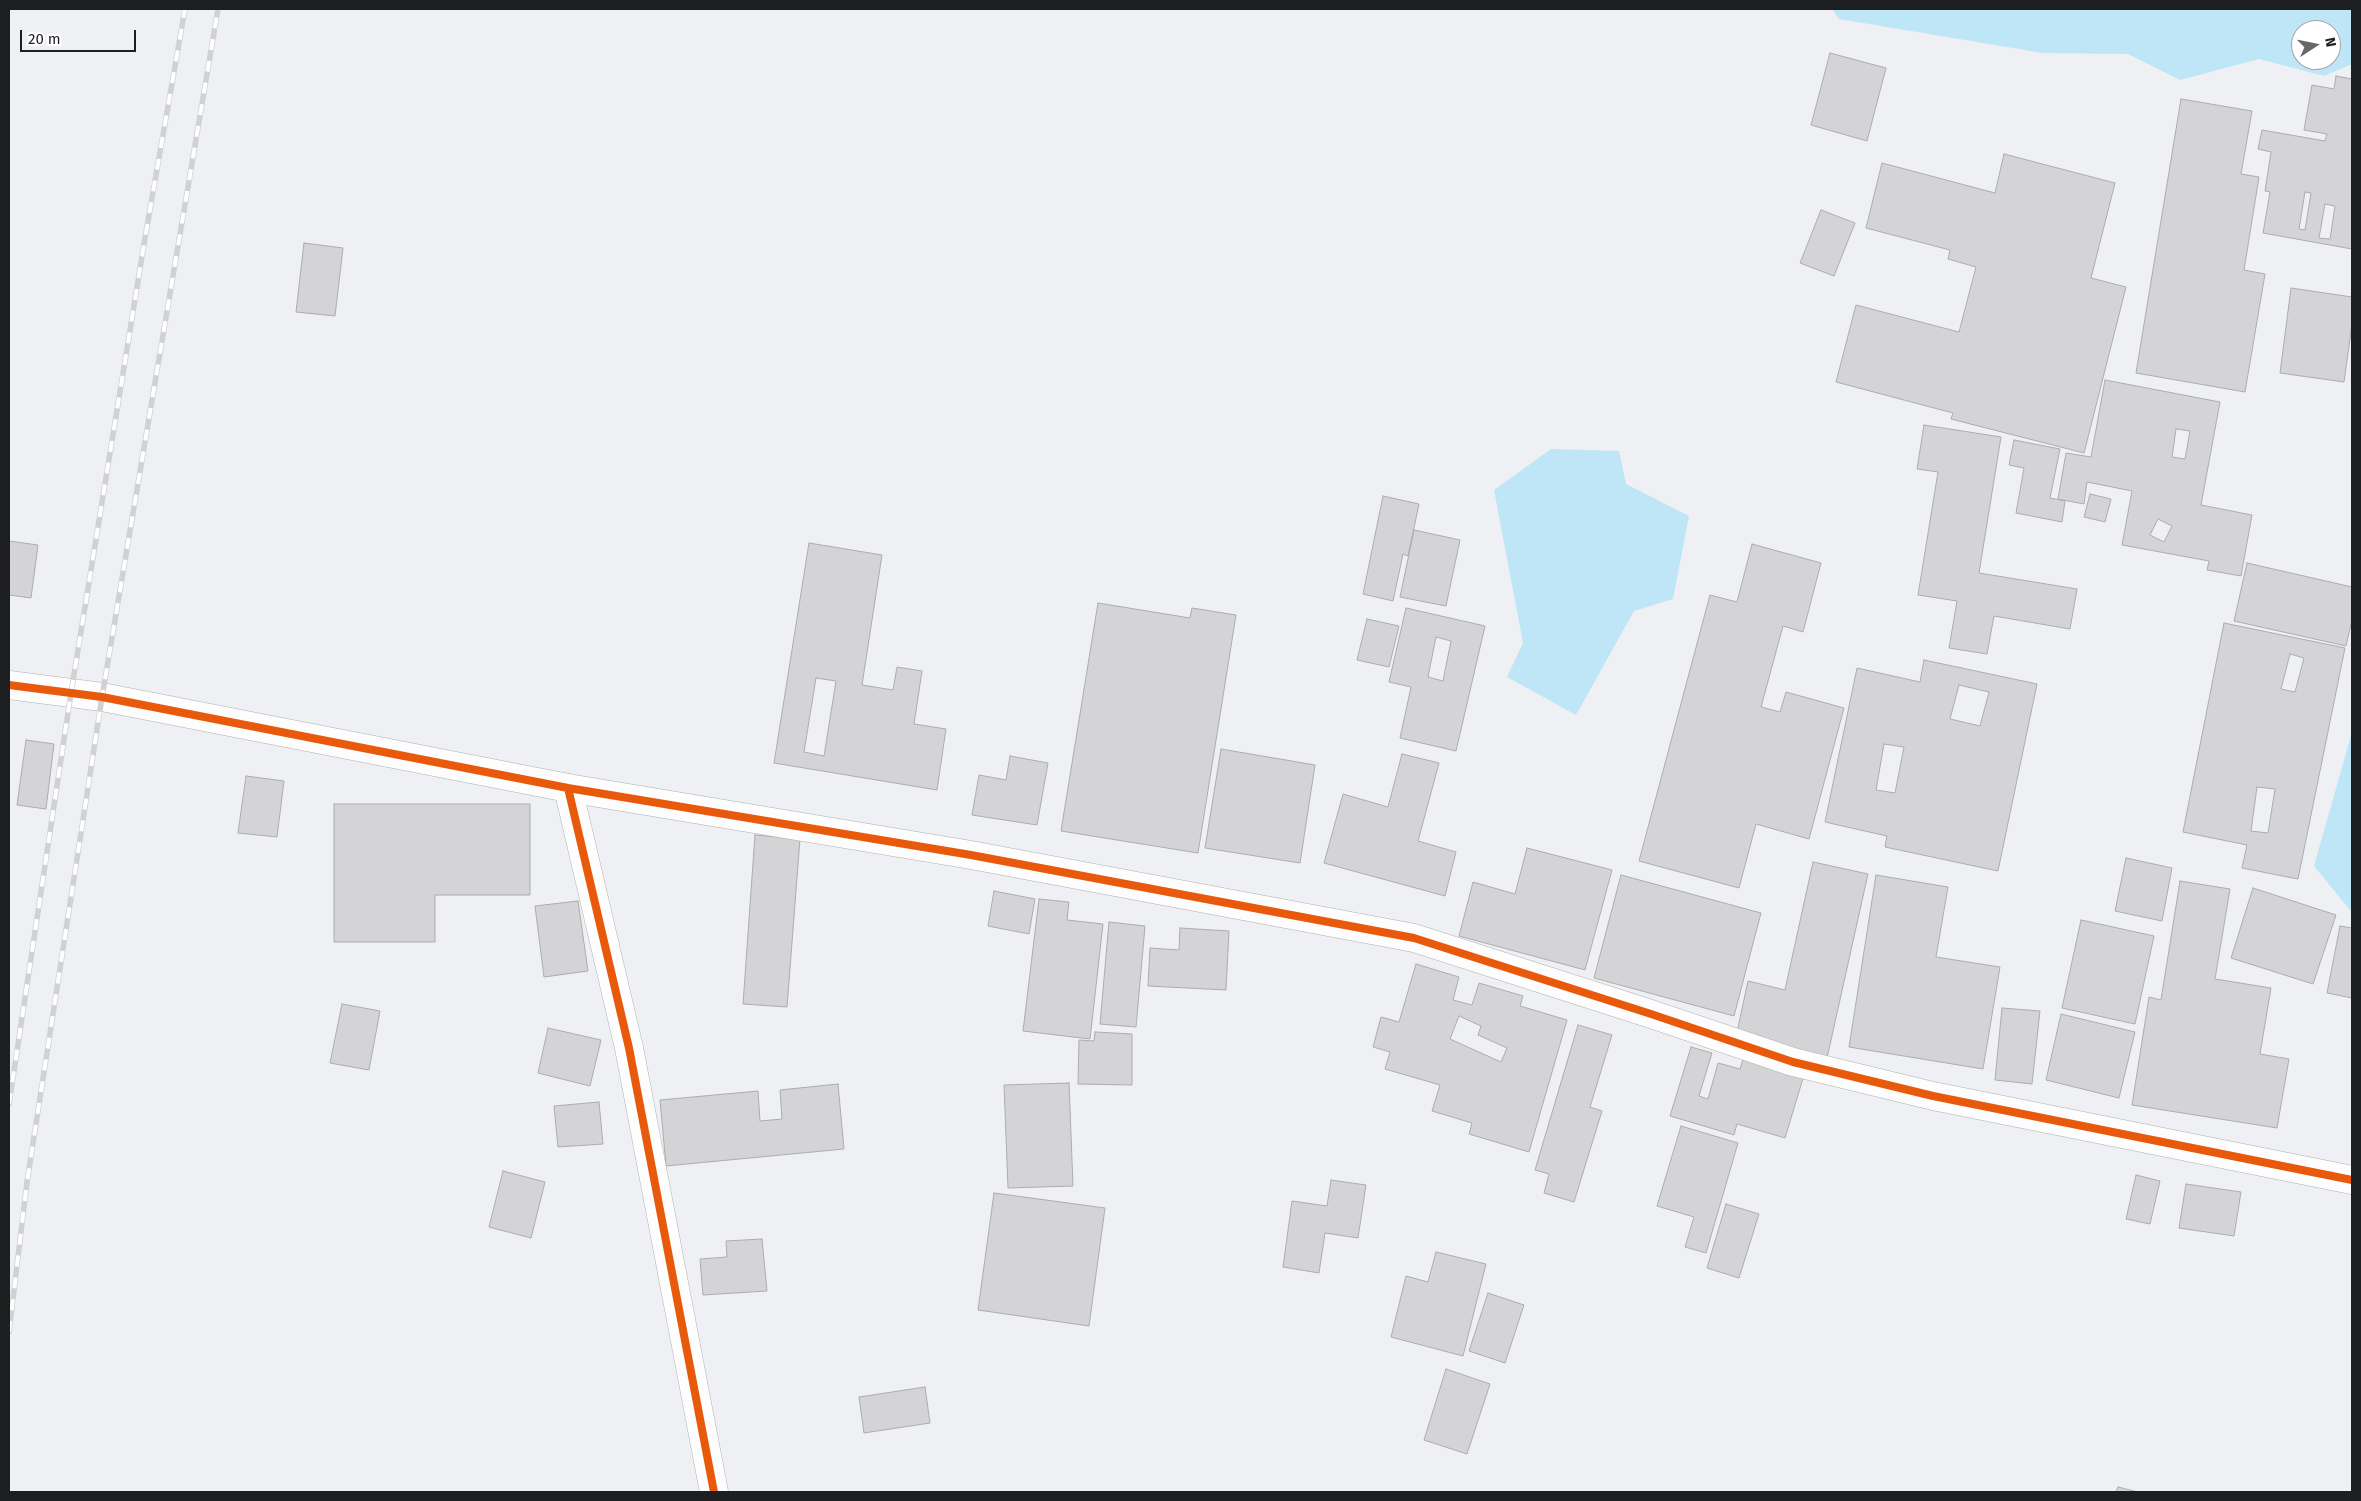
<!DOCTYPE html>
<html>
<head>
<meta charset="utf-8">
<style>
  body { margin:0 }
  #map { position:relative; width:2361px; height:1501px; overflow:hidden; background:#eff0f3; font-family:"Fira Sans",sans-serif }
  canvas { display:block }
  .frame { position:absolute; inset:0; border:10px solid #1d1e20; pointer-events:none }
  .north { position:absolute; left:2291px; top:20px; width:50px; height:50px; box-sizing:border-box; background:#fff; border:1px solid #a5a5a6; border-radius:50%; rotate:79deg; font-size:14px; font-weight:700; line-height:20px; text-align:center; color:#1d1e20 }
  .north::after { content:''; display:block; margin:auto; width:18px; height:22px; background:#66686a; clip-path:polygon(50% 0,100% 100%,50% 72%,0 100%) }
  .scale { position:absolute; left:20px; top:30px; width:116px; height:22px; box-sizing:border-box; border:2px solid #1d1e20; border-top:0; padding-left:6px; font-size:15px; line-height:18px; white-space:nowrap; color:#1d1e20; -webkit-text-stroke:4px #fff; paint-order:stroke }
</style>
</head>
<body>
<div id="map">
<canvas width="2361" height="1501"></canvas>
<div class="frame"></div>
<div class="north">N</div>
<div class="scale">20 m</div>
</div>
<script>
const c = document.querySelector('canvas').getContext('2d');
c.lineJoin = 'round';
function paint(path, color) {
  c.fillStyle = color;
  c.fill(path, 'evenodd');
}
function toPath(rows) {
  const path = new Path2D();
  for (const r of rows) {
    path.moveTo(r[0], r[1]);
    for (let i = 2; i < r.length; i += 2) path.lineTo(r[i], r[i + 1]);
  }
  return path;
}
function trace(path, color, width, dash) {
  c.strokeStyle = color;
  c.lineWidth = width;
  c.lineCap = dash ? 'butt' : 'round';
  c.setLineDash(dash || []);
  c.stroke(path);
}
paint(toPath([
  [1832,9,2352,9,2352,64,2324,76,2259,59,2180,80,2128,54,2043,53,1839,19],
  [2301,30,2331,30,2331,60,2301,60],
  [1551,449,1619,451,1626,484,1689,516,1673,599,1634,611,1576,715,1507,677,1523,643,1494,490],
  [2352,732,2352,909,2350,910,2314,866]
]), '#bee6f6');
const building = toPath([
  [1830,53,1886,68,1867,141,1811,125,1830,53],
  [2336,76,2352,79,2352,249,2263,233,2270,192,2265,191,2271,152,2258,149,2262,130,2325,141,2327,134,2304,130,2312,85,2334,89,2336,76],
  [2305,192,2311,193,2305,230,2299,229,2305,192],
  [2325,204,2335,206,2330,239,2319,238,2325,204],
  [2181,99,2252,111,2241,174,2259,177,2244,270,2265,274,2245,392,2136,373,2181,99],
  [2004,154,2115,183,2091,278,2126,287,2084,453,1951,419,1953,413,1836,382,1856,305,1959,332,1976,267,1948,259,1950,250,1866,228,1882,163,1995,193,2004,154],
  [1821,210,1855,223,1834,276,1800,263,1821,210],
  [304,243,343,248,335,316,296,312,304,243],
  [2291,288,2352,297,2352,324,2344,382,2280,373,2291,288],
  [2105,380,2220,402,2201,505,2252,515,2241,576,2207,570,2209,561,2122,545,2132,491,2087,482,2084,504,2058,499,2066,453,2091,457,2105,380],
  [2176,429,2190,431,2185,459,2172,457,2176,429],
  [2158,519,2172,526,2164,542,2150,535,2158,519],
  [1924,425,2001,437,1979,573,2077,589,2070,629,1994,616,1987,654,1949,648,1957,601,1918,595,1938,472,1917,469,1924,425],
  [2014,440,2060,449,2050,498,2065,501,2062,522,2016,513,2024,468,2009,465,2014,440],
  [2090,494,2111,499,2105,522,2084,517,2090,494],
  [1383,496,1419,504,1408,556,1403,554,1393,601,1363,594,1383,496],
  [1414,530,1460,540,1446,606,1400,597,1414,530],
  [9,541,38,545,31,598,9,595,9,541],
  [809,543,882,555,862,685,893,690,897,667,922,671,914,724,946,729,937,790,774,763,809,543],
  [816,678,836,681,824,756,804,752,816,678],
  [1752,544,1821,563,1803,632,1783,626,1761,707,1780,712,1786,692,1844,708,1809,839,1756,824,1739,888,1639,861,1710,595,1737,602,1752,544],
  [2247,563,2352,587,2352,620,2346,646,2234,621,2247,563],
  [1098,603,1190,618,1192,608,1236,615,1198,853,1061,831,1098,603],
  [1406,608,1485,626,1456,751,1400,738,1411,687,1389,682,1406,608],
  [1436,637,1451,641,1443,681,1428,677,1436,637],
  [1367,619,1399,626,1389,667,1357,660,1367,619],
  [2224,623,2345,648,2298,879,2242,868,2247,845,2183,832,2224,623],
  [2290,654,2304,658,2295,692,2281,689,2290,654],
  [2257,787,2275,789,2268,833,2251,831,2257,787],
  [1924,660,2037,684,1998,871,1885,847,1887,836,1825,822,1857,668,1920,682,1924,660],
  [1959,685,1989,692,1980,726,1950,719,1959,685],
  [1884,744,1904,747,1895,793,1876,790,1884,744],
  [26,740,54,744,46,809,17,805,26,740],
  [1221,749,1315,765,1300,863,1205,848,1221,749],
  [1402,754,1439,763,1418,841,1456,852,1445,896,1324,863,1343,794,1388,807,1402,754],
  [1010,756,1048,763,1037,825,972,815,979,775,1006,780,1010,756],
  [246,776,284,781,277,837,238,833,246,776],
  [334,804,530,804,530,895,435,895,435,942,334,942,334,804],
  [755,835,800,839,787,1007,743,1004,755,835],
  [1527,848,1612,870,1585,970,1459,936,1473,882,1515,894,1527,848],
  [2126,858,2172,868,2162,921,2115,911,2126,858],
  [1813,862,1868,874,1827,1058,1736,1037,1748,981,1785,990,1813,862],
  [1621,875,1761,913,1734,1016,1594,978,1621,875],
  [1876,875,1948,887,1936,957,2000,967,1983,1069,1849,1047,1876,875],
  [2180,881,2230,889,2215,979,2271,988,2260,1054,2289,1059,2277,1128,2132,1105,2149,997,2161,1000,2180,881],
  [2253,888,2336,915,2313,984,2231,958,2253,888],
  [994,891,1035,899,1029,934,988,926,994,891],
  [1039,899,1069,902,1067,920,1103,924,1090,1039,1023,1031,1039,899],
  [578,901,588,971,544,977,535,906,578,901],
  [2081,920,2154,936,2135,1024,2062,1008,2081,920],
  [1109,922,1145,926,1136,1027,1100,1024,1109,922],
  [2340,926,2352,928,2352,998,2327,993,2340,926],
  [1180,928,1229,931,1226,990,1148,986,1150,948,1179,950,1180,928],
  [1416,964,1459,977,1453,1000,1472,1005,1479,983,1523,996,1520,1006,1567,1020,1529,1152,1469,1134,1472,1123,1432,1111,1440,1085,1385,1069,1390,1052,1373,1047,1381,1017,1399,1022,1416,964],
  [1459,1016,1481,1026,1478,1035,1507,1048,1501,1062,1450,1039,1459,1016],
  [342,1004,380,1011,369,1070,330,1063,342,1004],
  [2002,1008,2040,1011,2032,1084,1995,1080,2002,1008],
  [2061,1014,2135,1032,2119,1098,2046,1080,2061,1014],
  [1578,1025,1612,1035,1590,1107,1602,1111,1574,1202,1544,1193,1549,1174,1535,1170,1578,1025],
  [548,1028,601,1040,590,1086,538,1073,548,1028],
  [1095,1032,1132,1034,1132,1085,1078,1084,1079,1040,1094,1041,1095,1032],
  [1691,1047,1712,1053,1699,1096,1708,1099,1718,1063,1740,1069,1744,1056,1804,1075,1785,1138,1737,1124,1734,1135,1670,1116,1691,1047],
  [1069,1083,1073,1186,1008,1188,1004,1085,1069,1083],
  [838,1084,844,1149,666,1166,660,1100,758,1091,760,1121,782,1119,780,1090,838,1084],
  [599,1102,603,1144,558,1147,554,1106,599,1102],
  [1681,1126,1738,1143,1706,1253,1685,1247,1694,1217,1657,1206,1681,1126],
  [503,1171,545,1182,531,1238,489,1227,503,1171],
  [2136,1175,2160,1181,2150,1224,2126,1219,2136,1175],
  [1331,1180,1366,1185,1358,1238,1325,1233,1319,1273,1283,1267,1292,1201,1327,1206,1331,1180],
  [2186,1184,2241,1192,2234,1236,2179,1228,2186,1184],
  [994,1193,1105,1208,1089,1326,978,1310,994,1193],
  [1726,1204,1759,1214,1739,1278,1707,1268,1726,1204],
  [762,1239,767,1291,703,1295,700,1259,727,1257,726,1241,762,1239],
  [1436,1252,1486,1264,1463,1356,1391,1337,1406,1276,1428,1282,1436,1252],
  [1488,1293,1524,1305,1505,1363,1469,1351,1488,1293],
  [1446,1369,1490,1384,1467,1454,1424,1440,1446,1369],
  [925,1387,930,1423,864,1433,859,1397,925,1387],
  [2118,1487,2138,1492,2116,1492,2118,1487]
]);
paint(building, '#d4d4d7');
trace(building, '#acacae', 1);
const minor = toPath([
  [568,788,629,1048,714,1492]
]);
const tertiary = toPath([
  [9,685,102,697,568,788,971,855,1414,938,1651,1014,1793,1062,1933,1096,2352,1180]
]);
trace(minor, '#afb0b2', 29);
trace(tertiary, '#afb0b2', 29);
trace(minor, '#fdfdfd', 28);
trace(tertiary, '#fdfdfd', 28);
const rail = toPath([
  [9,1104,71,693,145,238,185,9],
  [9,1332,27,1182,102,697,218,9]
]);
trace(rail, '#d0d1d2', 5.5);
trace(rail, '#fff', 4, [11]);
trace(toPath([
  [9,685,102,697,568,788,971,855,1414,938,1651,1014,1793,1062,1933,1096,2352,1180],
  [568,788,629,1048,714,1492]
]), '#e8590c', 8);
</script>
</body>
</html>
